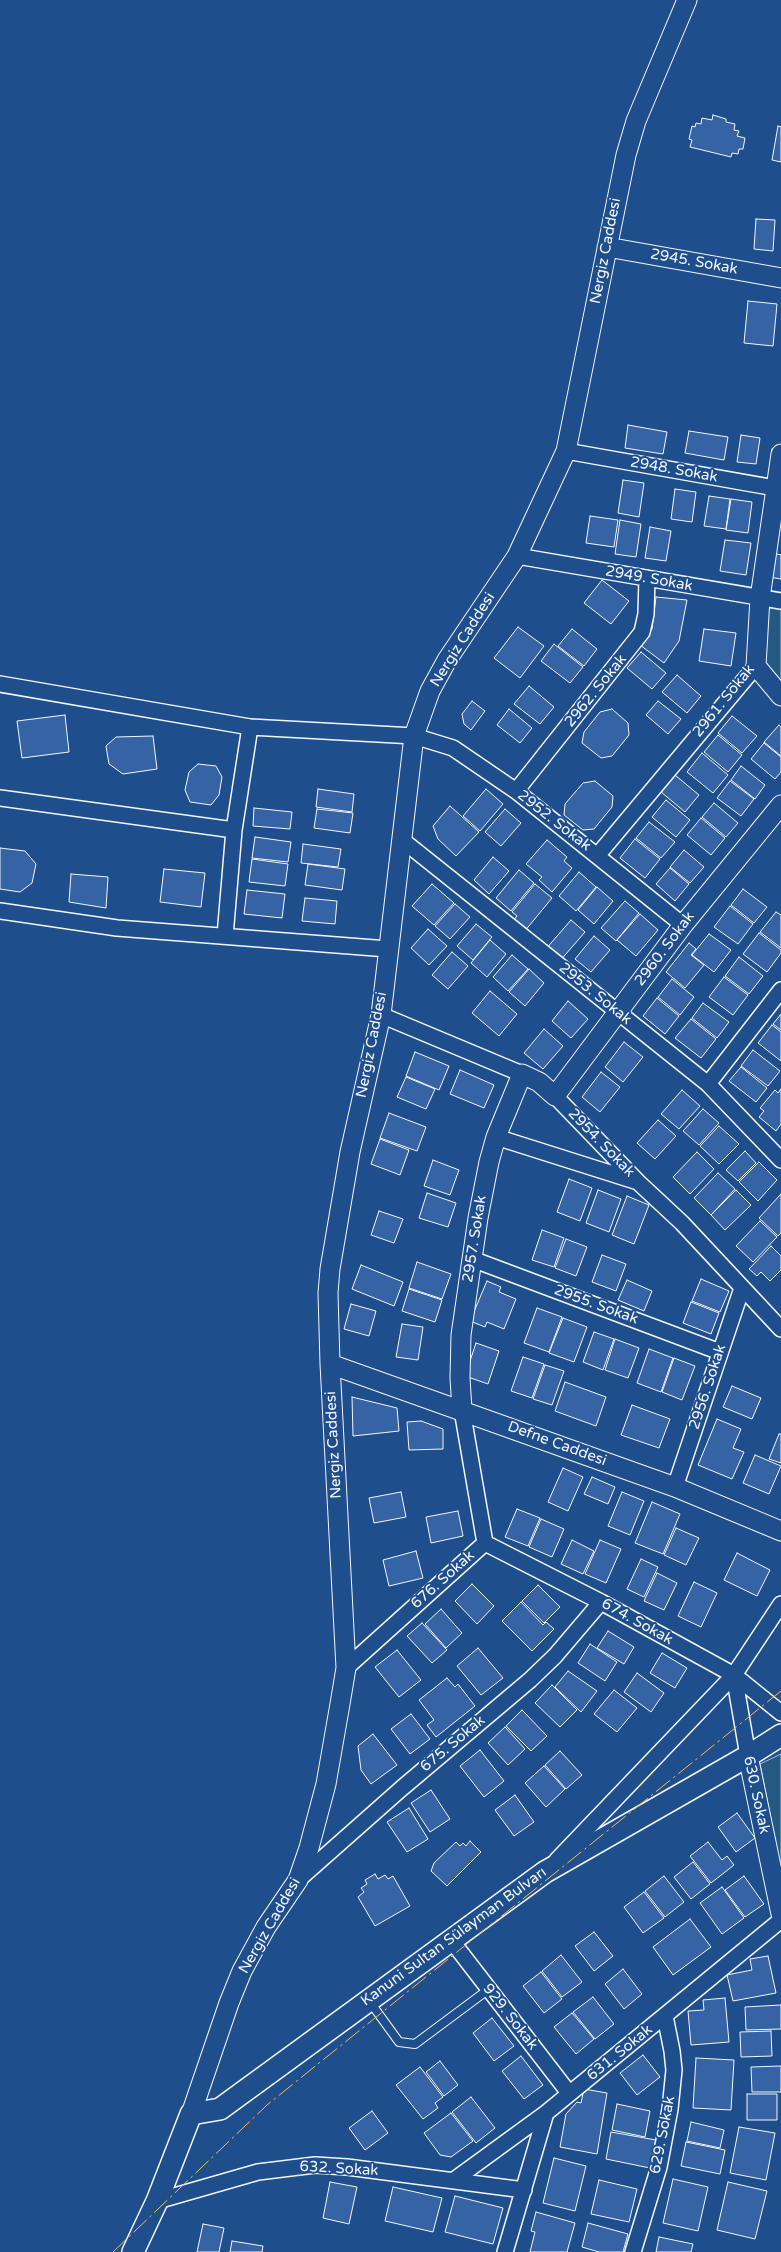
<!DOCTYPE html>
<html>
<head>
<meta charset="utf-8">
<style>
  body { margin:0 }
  canvas { display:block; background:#1f4e8c }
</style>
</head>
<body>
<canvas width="781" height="2252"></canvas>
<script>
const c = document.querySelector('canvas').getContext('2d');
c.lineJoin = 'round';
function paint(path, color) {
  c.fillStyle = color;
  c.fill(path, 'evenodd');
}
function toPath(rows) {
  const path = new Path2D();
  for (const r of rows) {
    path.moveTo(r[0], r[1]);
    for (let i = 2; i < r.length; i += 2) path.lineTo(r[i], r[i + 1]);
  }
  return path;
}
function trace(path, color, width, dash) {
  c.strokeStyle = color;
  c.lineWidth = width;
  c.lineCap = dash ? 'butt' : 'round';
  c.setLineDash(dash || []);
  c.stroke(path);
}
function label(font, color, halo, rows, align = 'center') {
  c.font = font + ' "Varela Round",sans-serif';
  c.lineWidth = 4;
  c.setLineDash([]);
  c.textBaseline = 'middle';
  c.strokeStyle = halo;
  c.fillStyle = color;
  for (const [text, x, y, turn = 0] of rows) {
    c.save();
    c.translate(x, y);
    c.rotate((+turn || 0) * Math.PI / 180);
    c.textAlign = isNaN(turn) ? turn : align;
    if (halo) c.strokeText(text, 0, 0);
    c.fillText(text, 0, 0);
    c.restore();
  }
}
const green = toPath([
  [769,608,781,610,781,689,762,661,769,608],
  [781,1754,781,1869,760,1764,781,1754]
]);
paint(green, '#245a82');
trace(green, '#a8bbd7', 1);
const building = toPath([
  [713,115,726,119,726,122,735,124,734,130,739,131,737,136,745,138,743,149,739,149,738,154,732,153,731,157,690,147,692,140,689,139,692,126,695,127,696,123,701,124,702,118,712,120,713,115],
  [778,126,781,127,781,162,772,160,778,126],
  [756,219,775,220,773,251,754,249,756,219],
  [748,301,777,304,773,346,744,343,748,301],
  [628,425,667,432,663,454,625,448,628,425],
  [689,431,728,437,724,460,685,453,689,431],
  [741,435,760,438,756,464,737,462,741,435],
  [623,480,644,483,639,517,618,513,623,480],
  [675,489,696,492,692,522,671,519,675,489],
  [709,496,730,499,726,529,704,526,709,496],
  [731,499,752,502,748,533,726,530,731,499],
  [590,516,618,520,614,547,586,543,590,516],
  [620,520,641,524,636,557,615,554,620,520],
  [650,527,671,531,666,561,645,558,650,527],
  [725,540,751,543,746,575,720,571,725,540],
  [773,553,781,555,781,579,769,577,773,553],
  [602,580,629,601,611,624,584,603,602,580],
  [656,597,687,600,679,641,664,663,640,645,652,629,656,597],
  [518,627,544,646,520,678,494,658,518,627],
  [572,629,597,649,584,666,558,646,572,629],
  [704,629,736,633,731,666,699,661,704,629],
  [554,644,583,667,570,683,541,661,554,644],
  [641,652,666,673,652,689,627,668,641,652],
  [677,675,701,696,687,713,662,692,677,675],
  [529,686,554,707,540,724,514,704,529,686],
  [472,701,485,711,471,730,464,724,462,714,472,701],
  [658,701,681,719,668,734,646,715,658,701],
  [509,709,532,728,520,743,497,725,509,709],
  [612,709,628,723,629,735,612,756,601,758,582,743,584,732,600,712,612,709],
  [65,715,69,752,22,758,17,721,65,715],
  [732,716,757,736,742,753,718,733,732,716],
  [779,725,781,727,781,756,764,742,779,725],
  [718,735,742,755,728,772,704,752,718,735],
  [153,736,157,769,123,774,109,764,106,746,116,737,153,736],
  [764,743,781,757,781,772,775,779,751,759,764,743],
  [702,753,728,775,713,793,687,772,702,753],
  [198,764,216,766,222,777,219,795,211,805,190,802,185,790,189,772,198,764],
  [741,766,765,785,755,799,731,780,741,766],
  [675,775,699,795,685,812,661,792,675,775],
  [595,781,613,796,612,807,594,829,583,830,564,815,565,804,583,783,595,781],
  [730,781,754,799,741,816,717,798,730,781],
  [318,789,354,794,352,812,316,807,318,789],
  [486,789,503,804,480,831,463,816,486,789],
  [666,800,690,820,676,837,652,817,666,800],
  [714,803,738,823,726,837,702,817,714,803],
  [450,806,479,832,456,856,438,839,433,826,450,806],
  [254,808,292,812,290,829,253,826,254,808],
  [317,809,353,813,350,833,314,828,317,809],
  [505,809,521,823,501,846,485,832,505,809],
  [701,818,725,838,711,855,687,835,701,818],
  [649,822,675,842,661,858,636,838,649,822],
  [255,837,291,842,288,862,252,858,255,837],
  [635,839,660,859,645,878,620,858,635,839],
  [547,840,567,857,564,861,572,868,552,892,539,880,542,877,526,864,547,840],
  [303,844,341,849,338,867,301,863,303,844],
  [0,848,25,851,36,864,32,883,20,892,0,889,0,848],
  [684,850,704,867,690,883,670,867,684,850],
  [493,857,509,871,489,894,474,880,493,857],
  [252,859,288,864,285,886,249,882,252,859],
  [308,864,345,869,342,890,305,885,308,864],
  [670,868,689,884,675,901,656,884,670,868],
  [164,869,205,873,201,907,160,902,164,869],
  [519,870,534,883,511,911,496,898,519,870],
  [579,872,596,887,576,911,559,896,579,872],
  [71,874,108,877,106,908,69,902,71,874],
  [432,884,454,903,434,925,412,906,432,884],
  [535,884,552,898,524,932,512,922,517,916,512,912,535,884],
  [597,887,613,901,594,924,578,910,597,887],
  [743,889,767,907,754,923,731,905,743,889],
  [247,890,285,894,282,918,244,914,247,890],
  [305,898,337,901,335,924,302,921,305,898],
  [625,901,639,913,616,941,601,928,625,901],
  [455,904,470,917,450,939,435,926,455,904],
  [730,906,753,924,738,944,714,927,730,906],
  [776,912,781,915,781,948,760,932,776,912],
  [640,914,658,930,636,956,617,940,640,914],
  [571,920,585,932,559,962,545,950,571,920],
  [476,924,492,937,473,960,457,946,476,924],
  [428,929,447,946,429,965,411,948,428,929],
  [759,933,781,950,781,953,767,972,743,954,759,933],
  [709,934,731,950,714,972,692,955,709,934],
  [594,936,610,950,591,972,575,959,594,936],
  [490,940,506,954,487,977,471,963,490,940],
  [689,943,696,949,691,955,704,965,685,988,666,972,689,943],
  [452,952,468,966,448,989,432,975,452,952],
  [512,955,528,969,508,991,493,977,512,955],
  [739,957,763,976,749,994,725,976,739,957],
  [529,969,544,983,525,1006,509,992,529,969],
  [724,977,748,995,733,1015,709,997,724,977],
  [672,979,694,997,680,1015,658,997,672,979],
  [490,991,517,1014,499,1036,472,1013,490,991],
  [657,998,679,1016,665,1034,643,1016,657,998],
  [568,1001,588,1019,571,1038,552,1021,568,1001],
  [703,1003,729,1022,717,1038,692,1018,703,1003],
  [781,1014,781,1030,773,1024,781,1014],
  [691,1019,716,1039,701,1058,675,1038,691,1019],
  [772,1025,781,1032,781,1061,758,1043,772,1025],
  [544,1029,563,1046,543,1069,524,1053,544,1029],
  [624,1042,643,1057,623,1082,605,1067,624,1042],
  [753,1050,780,1071,768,1086,741,1066,753,1050],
  [415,1052,449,1066,439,1090,406,1076,415,1052],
  [741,1067,767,1088,756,1102,729,1081,741,1067],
  [460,1070,494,1085,484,1108,450,1094,460,1070],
  [601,1072,620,1087,600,1112,582,1097,601,1072],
  [406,1077,435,1089,426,1109,397,1097,406,1077],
  [781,1089,781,1124,776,1131,759,1117,764,1111,760,1108,775,1090,778,1093,781,1089],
  [682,1090,700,1106,679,1129,661,1114,682,1090],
  [703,1109,719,1123,699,1145,683,1131,703,1109],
  [389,1113,426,1127,417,1151,380,1138,389,1113],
  [658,1120,676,1136,655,1159,637,1143,658,1120],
  [719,1126,739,1144,719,1164,700,1146,719,1126],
  [380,1139,409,1150,400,1175,371,1164,380,1139],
  [745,1151,756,1163,738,1181,726,1170,745,1151],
  [697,1152,714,1169,690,1194,673,1177,697,1152],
  [433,1160,459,1170,450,1195,424,1186,433,1160],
  [759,1162,777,1180,758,1201,739,1182,759,1162],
  [718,1173,735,1189,711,1215,694,1198,718,1173],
  [569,1179,592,1188,580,1221,557,1212,569,1179],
  [598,1190,621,1199,609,1232,586,1223,598,1190],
  [736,1190,751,1205,725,1230,711,1215,736,1190],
  [427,1193,456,1203,448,1227,419,1218,427,1193],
  [781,1194,781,1233,778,1236,759,1218,781,1194],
  [627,1196,649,1205,634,1244,612,1235,627,1196],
  [379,1211,403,1219,394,1243,371,1235,379,1211],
  [760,1221,777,1237,753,1262,736,1246,760,1221],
  [542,1230,564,1238,554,1267,532,1260,542,1230],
  [566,1239,587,1247,576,1276,555,1268,566,1239],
  [771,1246,781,1256,781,1270,770,1281,761,1272,757,1276,749,1269,771,1246],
  [602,1255,626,1264,616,1291,592,1282,602,1255],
  [417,1262,451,1274,442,1299,409,1288,417,1262],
  [361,1265,403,1282,394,1306,352,1289,361,1265],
  [701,1279,729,1291,720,1312,692,1301,701,1279],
  [627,1280,652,1291,644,1311,618,1300,627,1280],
  [487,1281,501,1287,499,1292,516,1299,504,1329,487,1322,485,1327,470,1321,487,1281],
  [409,1289,442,1300,435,1322,402,1311,409,1289],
  [691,1302,719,1313,711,1334,683,1323,691,1302],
  [351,1304,376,1311,369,1336,344,1329,351,1304],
  [537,1308,562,1317,549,1352,524,1343,537,1308],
  [563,1318,587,1327,574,1362,549,1353,563,1318],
  [402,1324,423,1327,418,1360,396,1357,402,1324],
  [594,1332,614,1339,603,1370,583,1362,594,1332],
  [615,1339,639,1348,628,1378,605,1370,615,1339],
  [476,1343,499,1351,488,1384,465,1376,476,1343],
  [649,1349,673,1358,661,1392,637,1383,649,1349],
  [523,1357,544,1364,532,1398,511,1391,523,1357],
  [674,1358,695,1366,682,1400,662,1392,674,1358],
  [545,1365,564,1371,552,1405,533,1399,545,1365],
  [565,1382,606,1397,596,1426,555,1411,565,1382],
  [732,1386,761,1398,752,1419,723,1407,732,1386],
  [352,1397,397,1408,399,1431,353,1436,352,1397],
  [632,1405,670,1419,659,1448,621,1435,632,1405],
  [717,1419,741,1429,733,1448,744,1452,732,1479,698,1465,717,1419],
  [421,1421,443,1429,443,1449,409,1450,407,1422,421,1421],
  [779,1434,781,1434,781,1463,769,1459,779,1434],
  [755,1455,781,1466,769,1494,743,1483,755,1455],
  [563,1468,583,1477,568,1511,548,1502,563,1468],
  [592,1477,615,1487,608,1504,584,1494,592,1477],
  [401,1492,406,1517,374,1523,369,1498,401,1492],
  [622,1492,644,1501,630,1535,608,1526,622,1492],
  [652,1502,680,1514,663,1554,635,1543,652,1502],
  [517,1509,540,1518,528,1546,505,1537,517,1509],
  [458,1511,463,1536,431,1543,426,1517,458,1511],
  [541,1519,564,1529,552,1557,529,1547,541,1519],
  [676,1528,699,1538,686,1565,664,1555,676,1528],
  [572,1540,594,1551,583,1574,561,1564,572,1540],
  [600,1540,621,1549,606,1583,585,1574,600,1540],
  [416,1551,423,1578,389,1586,383,1560,416,1551],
  [737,1553,770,1570,757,1596,724,1580,737,1553],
  [641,1559,658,1567,644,1597,627,1589,641,1559],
  [657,1573,677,1583,664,1610,644,1601,657,1573],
  [694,1582,717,1593,701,1627,678,1616,694,1582],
  [472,1584,494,1606,477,1624,455,1601,472,1584],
  [538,1585,560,1607,544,1623,522,1601,538,1585],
  [521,1602,543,1625,546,1622,554,1629,532,1651,502,1621,521,1602],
  [441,1609,462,1633,446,1648,425,1624,441,1609],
  [422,1623,447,1650,432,1663,407,1636,422,1623],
  [608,1631,634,1647,624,1664,597,1648,608,1631],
  [590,1644,617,1662,605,1681,578,1663,590,1644],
  [478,1648,503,1678,481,1695,457,1666,478,1648],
  [397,1650,421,1680,399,1697,375,1667,397,1650],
  [662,1653,687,1668,675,1688,650,1673,662,1653],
  [568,1671,597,1691,581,1712,555,1687,568,1671],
  [637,1673,664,1693,651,1712,624,1692,637,1673],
  [447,1678,455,1687,458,1684,475,1706,436,1737,427,1725,434,1720,419,1700,447,1678],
  [552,1685,577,1710,560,1727,535,1703,552,1685],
  [614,1690,637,1708,617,1732,594,1714,614,1690],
  [522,1710,547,1736,531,1751,506,1726,522,1710],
  [411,1714,430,1739,410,1754,391,1729,411,1714],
  [505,1727,525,1749,508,1765,488,1743,505,1727],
  [373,1734,397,1765,371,1784,361,1770,358,1746,373,1734],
  [480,1750,504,1781,484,1797,460,1766,480,1750],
  [560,1751,582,1775,566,1789,545,1765,560,1751],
  [544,1766,565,1789,546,1807,525,1783,544,1766],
  [431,1790,450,1819,430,1832,411,1803,431,1790],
  [515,1795,534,1822,514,1836,495,1810,515,1795],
  [409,1808,428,1839,407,1852,387,1822,409,1808],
  [737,1813,755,1838,736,1852,718,1827,737,1813],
  [470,1841,481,1852,447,1886,431,1871,434,1863,456,1842,460,1846,463,1843,466,1846,470,1841],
  [708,1842,722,1860,727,1856,734,1865,711,1883,690,1856,708,1842],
  [693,1862,710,1884,691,1899,674,1877,693,1862],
  [375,1874,378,1879,385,1875,388,1879,393,1876,410,1906,375,1926,358,1897,364,1892,361,1888,367,1884,365,1880,375,1874],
  [664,1876,684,1902,665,1917,645,1891,664,1876],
  [744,1876,764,1904,745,1917,725,1890,744,1876],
  [722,1887,744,1918,722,1934,700,1903,722,1887],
  [644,1892,664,1918,643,1933,624,1907,644,1892],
  [690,1919,711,1947,673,1975,653,1947,690,1919],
  [594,1932,613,1956,594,1971,575,1946,594,1932],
  [561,1955,582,1982,562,1997,542,1971,561,1955],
  [768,1956,776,1993,733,2001,727,1975,752,1970,750,1959,768,1956],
  [623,1969,642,1994,624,2009,605,1984,623,1969],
  [541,1972,562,1999,544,2013,523,1986,541,1972],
  [593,1997,614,2024,595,2039,573,2012,593,1997],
  [725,1998,729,2042,691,2045,688,2011,704,2010,703,2000,725,1998],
  [781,2005,781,2029,746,2030,745,2007,781,2005],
  [572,2013,594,2039,576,2054,554,2027,572,2013],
  [492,2018,514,2046,494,2061,473,2033,492,2018],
  [771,2031,772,2056,741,2057,740,2032,771,2031],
  [643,2055,660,2077,637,2095,620,2073,643,2055],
  [521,2056,543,2085,524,2099,502,2071,521,2056],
  [696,2058,734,2060,731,2110,693,2108,696,2058],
  [440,2061,458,2085,444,2096,426,2072,440,2061],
  [781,2066,781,2092,752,2092,751,2067,781,2066],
  [420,2067,443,2097,435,2103,438,2108,423,2119,396,2085,420,2067],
  [584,2089,607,2093,597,2154,560,2147,566,2114,577,2102,581,2103,584,2089],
  [747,2094,777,2094,777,2120,747,2120,747,2094],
  [471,2097,495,2128,476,2143,452,2112,471,2097],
  [617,2104,650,2111,645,2137,612,2130,617,2104],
  [372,2111,388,2133,365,2150,349,2128,372,2111],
  [451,2113,473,2141,451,2157,440,2155,424,2133,451,2113],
  [691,2122,724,2130,720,2148,687,2141,691,2122],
  [739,2127,775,2133,766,2180,730,2173,739,2127],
  [611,2132,656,2140,650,2168,606,2159,611,2132],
  [686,2142,725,2150,720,2174,681,2166,686,2142],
  [554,2158,586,2166,575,2211,543,2203,554,2158],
  [673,2179,708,2187,698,2231,663,2223,673,2179],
  [599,2180,637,2189,629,2222,591,2214,599,2180],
  [330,2182,357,2187,349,2224,323,2218,330,2182],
  [728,2182,767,2191,755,2239,717,2230,728,2182],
  [393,2187,442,2198,433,2232,385,2221,393,2187],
  [455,2196,503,2208,493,2244,445,2232,455,2196],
  [536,2212,575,2223,567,2252,530,2252,535,2232,531,2231,536,2212],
  [588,2223,628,2234,623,2252,599,2252,582,2247,588,2223],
  [203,2224,224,2228,219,2252,197,2252,203,2224],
  [659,2237,693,2244,691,2252,656,2252,659,2237],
  [232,2241,263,2246,262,2252,230,2252,232,2241]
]);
paint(building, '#3563a3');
trace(building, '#f2f6ff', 1);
const service = toPath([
  [370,2002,399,2042,415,2044,489,1989]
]);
const minor = toPath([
  [566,451,781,489],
  [517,556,781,601],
  [0,684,250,727],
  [516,791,642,632,646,614,647,578],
  [0,798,234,830],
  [401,839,708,1084,781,1160],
  [597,856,756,666],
  [0,911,117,928,388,949],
  [225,936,234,830,250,727,414,736,453,748,516,791,683,925],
  [381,1015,522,1074],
  [708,1084,781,990],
  [555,1096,638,1182,682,1223,781,1329],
  [496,1137,635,1181],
  [472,1259,720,1352],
  [675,1487,742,1288],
  [485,1543,601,1602,734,1675,781,1713],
  [346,1668,485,1543,462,1410],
  [734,1675,748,1756],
  [557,1860,734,1675,781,1604],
  [298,1880,402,1788,530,1680,555,1656,601,1602],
  [451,1940,569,2093],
  [454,2180,546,2113,781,1920],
  [157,2201,258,2172,315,2165,347,2167,524,2190],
  [505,2252,546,2113],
  [633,2252,659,2167,670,2109,674,2070,672,2051,665,2016]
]);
const tertiary = toPath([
  [607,247,781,278],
  [781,454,760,598,756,666,781,696],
  [330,1364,675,1487,781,1531],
  [462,1410,460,1378,461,1335,478,1218,489,1162,496,1137,522,1074,539,1082,555,1096,683,925,781,805],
  [748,1756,781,1914],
  [191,2114,229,2003,242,1971,266,1927,298,1880,309,1848,326,1784,340,1704,346,1668,330,1364,328,1293,330,1269,350,1152,381,1015,414,736,430,691,447,660,517,556,566,451,626,155,636,121,687,0]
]);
const secondary = toPath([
  [133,2252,157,2201,191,2114,220,2109,545,1872,748,1756,781,1735]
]);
trace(service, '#f2f6ff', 10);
trace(minor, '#f2f6ff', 18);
trace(tertiary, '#f2f6ff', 21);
trace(secondary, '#f2f6ff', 24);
trace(service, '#1f4e8c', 8);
trace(minor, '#1f4e8c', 15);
trace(tertiary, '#1f4e8c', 19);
trace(secondary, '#1f4e8c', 21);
trace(toPath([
  [113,2252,267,2105,781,1691]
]), '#ffb74d', 1, [18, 4, 2.5, 4]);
label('15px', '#f2f6ff', '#1f4e8c', [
  ["Nergiz Caddesi",606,251,-79],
  ["2945. Sokak",694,262,10],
  ["2948. Sokak",674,470,10],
  ["2949. Sokak",649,579,10],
  ["Nergiz Caddesi",463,640,-58],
  ["2962. Sokak",596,691,-51],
  ["2961. Sokak",724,701,-51],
  ["2952. Sokak",554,821,38],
  ["2960. Sokak",665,949,-53],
  ["2953. Sokak",595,994,39],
  ["Nergiz Caddesi",372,1045,-79],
  ["2954. Sokak",601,1143,46],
  ["2957. Sokak",475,1239,-81],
  ["2955. Sokak",596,1305,20],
  ["2956. Sokak",708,1387,-72],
  ["Defne Caddesi",557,1444,20],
  ["Nergiz Caddesi",334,1445,-93],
  ["676. Sokak",443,1580,-42],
  ["674. Sokak",637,1622,29],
  ["675. Sokak",453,1744,-40],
  ["630. Sokak",756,1795,78],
  ["Nergiz Caddesi",270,1926,-60],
  ["Kanuni Sultan Sülayman Bulvarı",454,1937,-36],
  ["929. Sokak",510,2017,52],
  ["631. Sokak",620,2053,-39],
  ["629. Sokak",663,2135,-79],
  ["632. Sokak",339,2169,3]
]);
</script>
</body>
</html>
